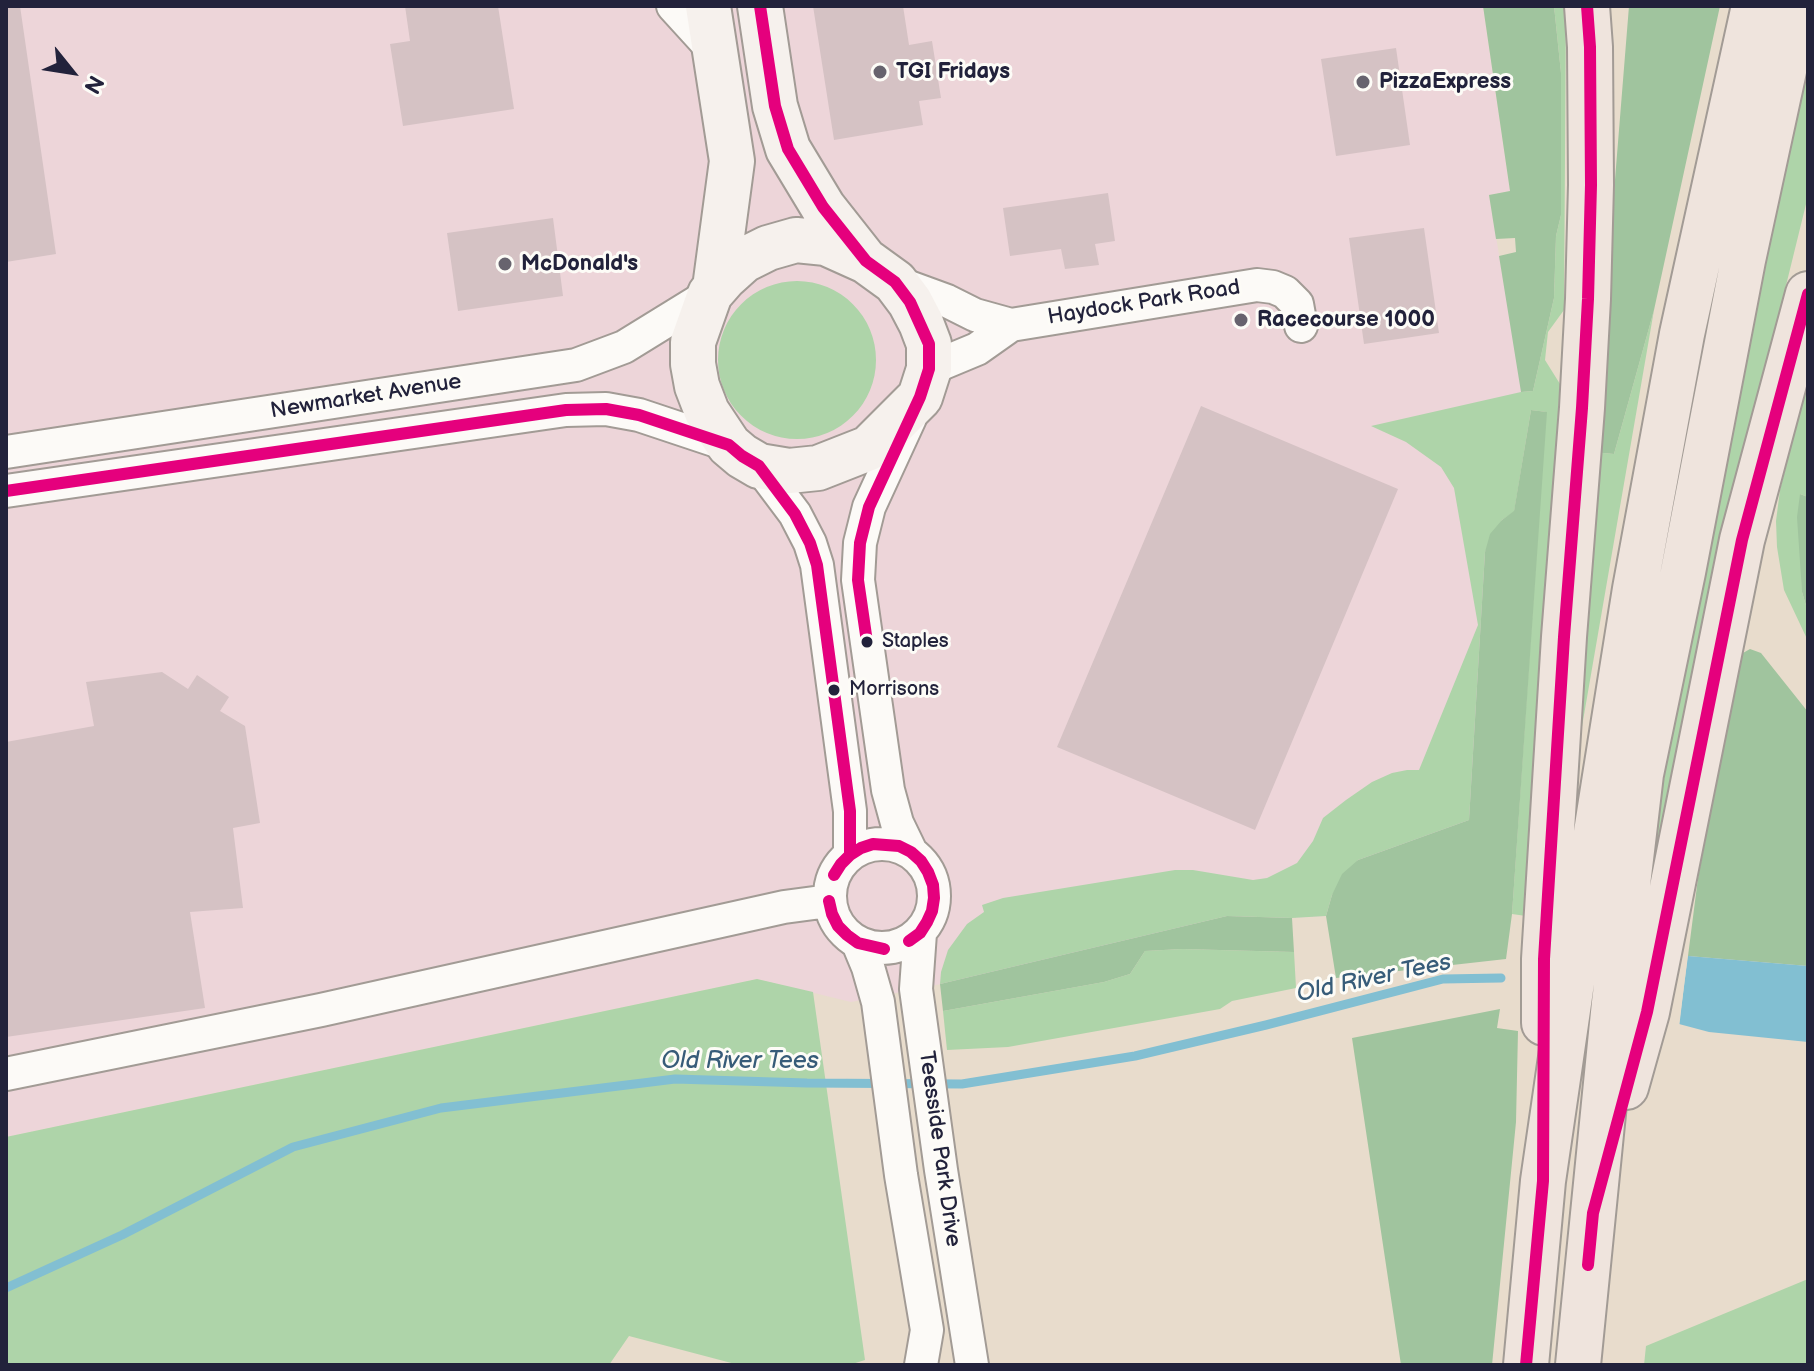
<!DOCTYPE html>
<html>
<head>
<meta charset="utf-8">
<style>
  body { margin:0 }
  #map { position:relative; width:1814px; height:1371px; overflow:hidden; background:#e8dccc; font-family:"Balsamiq Sans",sans-serif }
  canvas { display:block }
  .frame { position:absolute; inset:0; border:8px solid #22223b; pointer-events:none }
  .north { position:absolute; left:32px; top:32px; width:80px; height:80px; -webkit-text-stroke:6px #fdfcf7; paint-order:stroke; rotate:120deg; font-size:22px; font-weight:700; line-height:32px; text-align:center; color:#22223b }
  .north::after { content:''; display:block; margin:auto; width:28px; height:36px; background:#22223b; clip-path:polygon(50% 0,100% 100%,50% 72%,0 100%) }
</style>
</head>
<body>
<div id="map">
<canvas width="1814" height="1371"></canvas>
<div class="frame"></div>
<div class="north">N</div>
</div>
<script>
const c = document.querySelector('canvas').getContext('2d');
c.lineJoin = 'round';
function paint(path, color) {
  c.fillStyle = color;
  c.fill(path, 'evenodd');
}
function toPath(rows) {
  const path = new Path2D();
  for (const r of rows) {
    if (r.length === 3) {
      path.moveTo(r[0] + r[2], r[1]);
      path.arc(r[0], r[1], r[2], 0, 2 * Math.PI);
      continue;
    }
    path.moveTo(r[0], r[1]);
    for (let i = 2; i < r.length; i += 2) path.lineTo(r[i], r[i + 1]);
  }
  return path;
}
function trace(path, color, width, dash) {
  c.strokeStyle = color;
  c.lineWidth = width;
  c.lineCap = dash ? 'butt' : 'round';
  c.setLineDash(dash || []);
  c.stroke(path);
}
function label(font, color, halo, rows, align = 'center') {
  c.font = font + ' "Balsamiq Sans",sans-serif';
  c.lineWidth = 6;
  c.setLineDash([]);
  c.textBaseline = 'middle';
  c.strokeStyle = halo;
  c.fillStyle = color;
  for (const [text, x, y, turn = 0] of rows) {
    c.save();
    c.translate(x, y);
    c.rotate((+turn || 0) * Math.PI / 180);
    c.textAlign = isNaN(turn) ? turn : align;
    if (halo) c.strokeText(text, 0, 0);
    c.fillText(text, 0, 0);
    c.restore();
  }
}
paint(toPath([
  [6,6,1483,6,1510,191,1489,195,1522,392,1469,820,1332,895,1326,916,1292,918,1227,916,1011,970,851,1002,757,979,6,1137]
]), '#edd5d9');
paint(toPath([
  [1554,6,1566,6,1564,310,1548,332,1545,360,1560,384,1526,916,1512,914,1546,412,1531,410,1514,512,1502,520,1485,552,1469,820,1358,860,1332,895,1326,916,1292,918,1227,916,940,984,941,972,948,950,967,924,984,912,982,905,1003,898,1175,870,1193,870,1253,880,1267,878,1297,863,1313,841,1323,818,1346,800,1372,782,1392,773,1407,770,1419,770,1478,625,1454,488,1441,467,1406,442,1371,426,1521,392,1533,391,1554,298,1556,236,1561,215,1561,73],
  [1808,34,1808,196,1734,497,1660,852,1652,850,1713,491],
  [797,360,79],
  [1654,310,1580,738,1572,738,1593,452,1614,454],
  [1808,378,1808,497,1800,494,1802,592,1808,612,1808,641,1784,590,1777,547,1776,521,1780,490],
  [1182,949,1294,952,1296,988,1232,1001,1220,1009,1008,1047,947,1050,943,1011,1104,982,1130,974,1145,951],
  [757,979,813,992,865,1360,849,1365,739,1365,629,1336,609,1365,6,1365,6,1137],
  [1808,1279,1808,1365,1644,1365,1646,1346]
]), '#aed4a9');
paint(toPath([
  [1483,6,1554,6,1561,73,1561,215,1556,236,1554,298,1533,391,1521,392,1499,256,1516,252,1515,238,1496,239,1489,195,1510,191],
  [1629,6,1720,6,1654,310,1614,454,1593,452],
  [1531,410,1547,412,1512,914,1506,959,1336,978,1326,916,1332,895,1342,874,1358,860,1469,820,1485,552,1490,534,1502,520,1514,511],
  [1800,494,1808,497,1808,612,1802,592,1797,517],
  [1750,649,1761,653,1808,712,1808,966,1688,956,1698,878,1739,665,1743,653],
  [1227,916,1292,918,1294,952,1182,949,1145,951,1130,974,1104,982,943,1011,940,984],
  [1500,1009,1497,1028,1518,1031,1516,1122,1492,1365,1401,1365,1352,1038]
]), '#a0c49e');
paint(toPath([
  [1688,956,1808,966,1808,1042,1709,1032,1679,1024]
]), '#82bfd2');
paint(toPath([
  [1688,952,1679,1028,1675,1024,1684,955]
]), '#e8dccc');
trace(toPath([
  [6,1288,122,1235,293,1147,441,1108,675,1079,807,1083,962,1084,1135,1056,1266,1025,1443,979,1501,978]
]), '#82bfd2', 9);
paint(toPath([
  [20,6,56,254,6,262,6,7],
  [405,6,498,6,514,109,403,126,390,44,410,41],
  [813,6,903,6,909,45,932,41,941,98,919,101,923,125,834,140],
  [1396,48,1410,145,1336,156,1321,59],
  [1108,193,1115,241,1095,244,1099,265,1065,269,1061,249,1010,256,1003,208],
  [553,218,563,296,458,311,447,233],
  [1424,228,1439,333,1364,344,1349,238],
  [1201,406,1398,489,1255,830,1057,747],
  [162,672,188,689,197,675,229,697,220,711,245,726,260,823,233,828,243,908,190,912,205,1008,6,1037,6,742,94,726,86,682]
]), '#d5c2c4');
const street = toPath([
  [673,6,714,51],
  [895,282,947,301,975,315,1011,325,1257,285,1273,287,1285,292,1297,304,1301,326],
  [929,369,977,349,1011,325],
  [910,418,869,507,860,543,858,580,888,790,897,823,911,852],
  [6,452,576,365,624,347,710,294],
  [759,466,795,514,810,543,817,565,850,811,850,855],
  [6,491,566,410,606,409,639,415,729,445],
  [882,896,52],
  [920,933,916,989,941,1170,972,1365],
  [858,943,868,967,878,1002,901,1175,927,1330,921,1365],
  [6,1074,321,1010,784,907,829,901]
]);
const secondary = toPath([
  [708,6,732,161,715,288],
  [760,6,775,106,788,149,823,207,864,259],
  [796,240,826,243,866,261,895,282,910,302,921,323,929,344,929,369,920,397,869,448,818,468,789,471,759,466,742,456,729,445,707,412,697,386,693,364,693,342,710,294,724,278,744,260,768,248,796,240]
]);
const highway = toPath([
  [1544,1023,1544,959,1564,637,1582,408,1588,299,1591,185,1590,47,1587,6],
  [1626,1087,1647,1012,1742,540,1808,294],
  [1526,1365,1543,1181,1571,989,1635,589,1682,334,1754,6],
  [1578,1365,1614,1003,1641,774,1683,572,1743,260,1798,6]
]);
trace(street, '#a29b95', 36);
trace(secondary, '#a29b95', 48);
trace(highway, '#a29b95', 48);
trace(street, '#fcfaf7', 32);
trace(secondary, '#f6f1ed', 44);
trace(highway, '#efe4dd', 44);
trace(toPath([
  [760,6,775,106,788,149,823,207,866,261,895,282,910,302,929,344,929,369,920,397,869,507,860,543,858,580,867,642],
  [6,491,566,410,606,409,639,415,729,445,742,456,759,466,795,514,810,543,817,565,850,811,850,855],
  [834,875,841,864,850,855,861,848,873,844,899,846,911,852,921,861,928,872,933,885,934,898,932,911,927,922,920,933,909,941],
  [829,901,832,914,838,926,847,935,858,943,884,949],
  [1588,1265,1593,1213,1647,1012,1742,540,1808,294],
  [1526,1365,1543,1181,1544,959,1564,637,1582,408,1588,299,1591,185,1590,47,1587,6]
]), '#e5007d', 12);
for (const [x, y, r, color] of [
  [880,72,8,"#67636e"],
  [1363,82,8,"#67636e"],
  [505,264,8,"#67636e"],
  [1241,320,8,"#67636e"],
  [867,642,7,"#22223b"],
  [834,690,7,"#22223b"]
]) {
  const dot = new Path2D();
  dot.arc(x, y, r, 0, 2 * Math.PI);
  c.fillStyle = color;
  c.fill(dot);
  trace(dot, '#fdfcf7', 3);
}
label('20px', '#22223b', '#fdfcf7', [
  ["Staples",882,642],
  ["Morrisons",849,690]
], 'left');
label('bold 22px', '#22223b', '#fdfcf7', [
  ["TGI Fridays",896,72],
  ["PizzaExpress",1379,82],
  ["McDonald's",521,264],
  ["Racecourse 1000",1257,320]
], 'left');
label('22px', '#22223b', '#fdfcf7', [
  ["Haydock Park Road",1144,303,-9],
  ["Newmarket Avenue",366,397,-9],
  ["Teesside Park Drive",939,1149,82]
]);
label('italic 24px', '#375c79', '#fdfcf7', [
  ["Old River Tees",1374,979,-12],
  ["Old River Tees",740,1062]
]);
</script>
</body>
</html>
